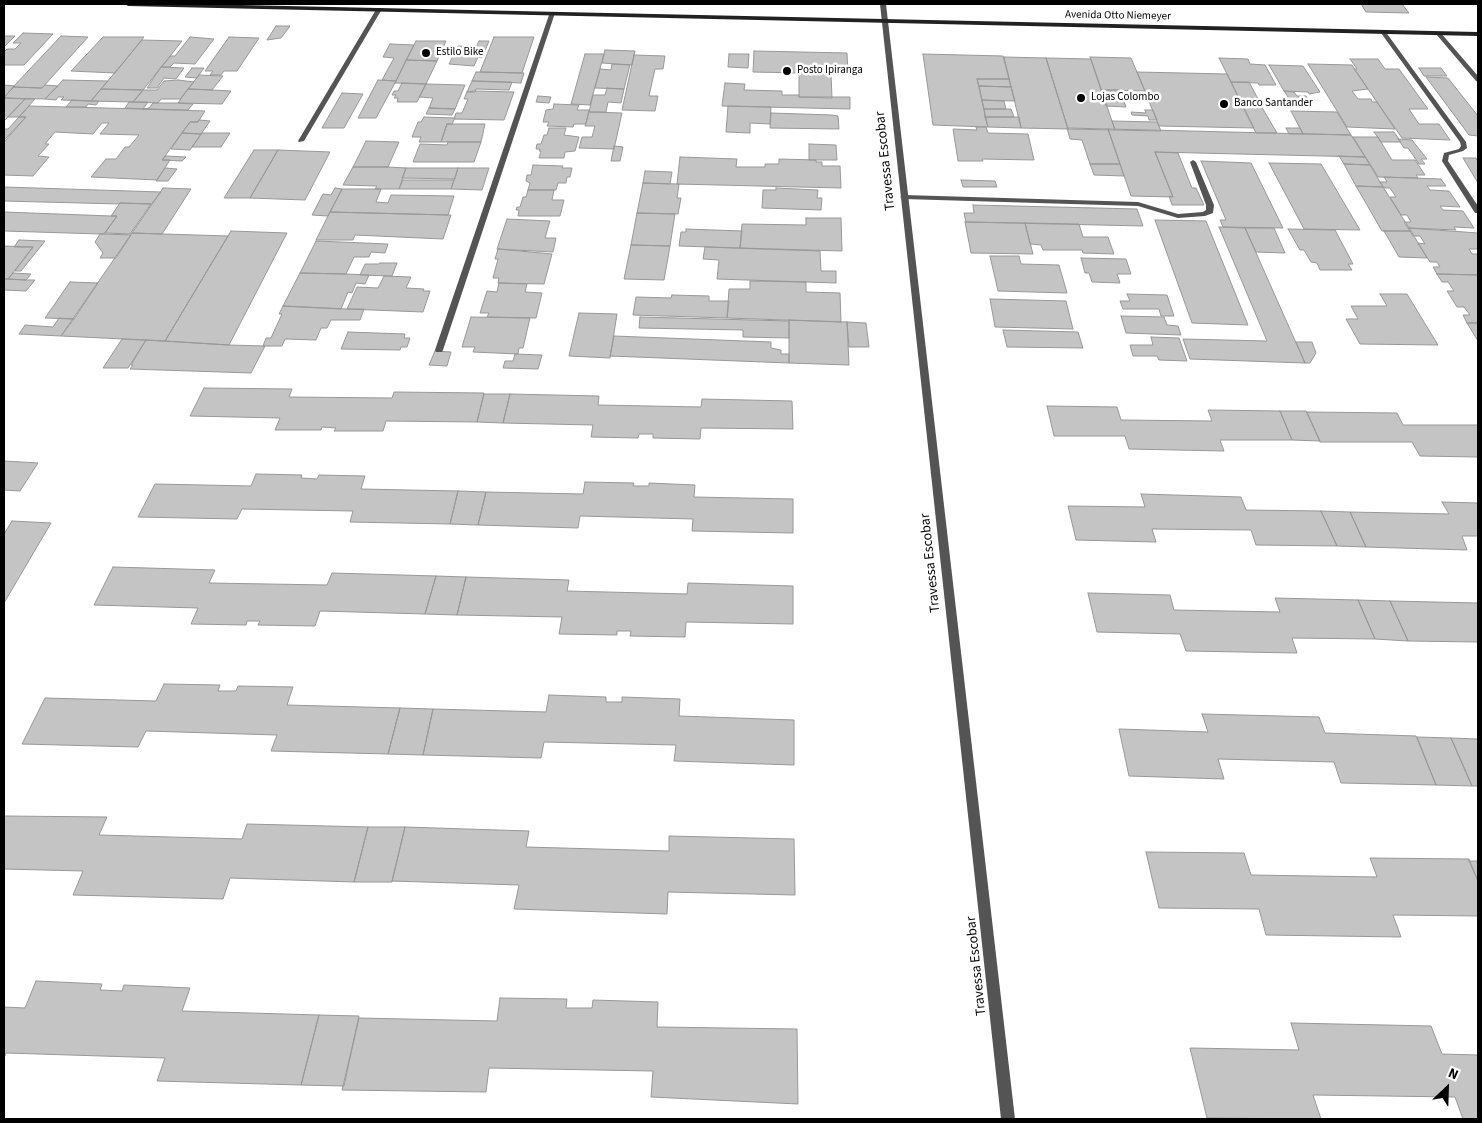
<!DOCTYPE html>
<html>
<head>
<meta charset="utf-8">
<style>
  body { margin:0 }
  #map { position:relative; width:1482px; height:1123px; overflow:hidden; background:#fff; font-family:"Source Sans 3",sans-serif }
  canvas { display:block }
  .frame { position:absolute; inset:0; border:5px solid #000; pointer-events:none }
  .north { position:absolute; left:1422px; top:1063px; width:50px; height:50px; -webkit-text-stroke:4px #fff; paint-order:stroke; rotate:24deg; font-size:14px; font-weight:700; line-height:20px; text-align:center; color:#000 }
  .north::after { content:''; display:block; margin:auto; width:18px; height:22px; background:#000; clip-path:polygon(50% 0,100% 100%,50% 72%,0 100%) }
</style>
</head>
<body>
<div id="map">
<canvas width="1482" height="1123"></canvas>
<div class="frame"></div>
<div class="north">N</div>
</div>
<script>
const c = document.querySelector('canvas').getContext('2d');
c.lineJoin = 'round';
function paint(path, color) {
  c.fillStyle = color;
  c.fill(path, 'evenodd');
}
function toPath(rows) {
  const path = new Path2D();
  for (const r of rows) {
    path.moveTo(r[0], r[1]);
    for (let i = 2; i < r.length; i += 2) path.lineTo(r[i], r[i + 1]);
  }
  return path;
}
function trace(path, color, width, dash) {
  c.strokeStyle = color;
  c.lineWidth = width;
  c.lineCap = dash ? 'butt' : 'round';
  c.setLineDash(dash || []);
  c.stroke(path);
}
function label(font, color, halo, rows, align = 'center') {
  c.font = font + ' "Source Sans 3",sans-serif';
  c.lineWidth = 5;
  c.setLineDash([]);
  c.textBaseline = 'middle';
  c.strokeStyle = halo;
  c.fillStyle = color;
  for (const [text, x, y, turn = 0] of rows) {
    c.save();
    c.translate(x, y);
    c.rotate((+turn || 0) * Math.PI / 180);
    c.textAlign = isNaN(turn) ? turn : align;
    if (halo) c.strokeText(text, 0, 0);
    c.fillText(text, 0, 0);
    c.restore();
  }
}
const building = toPath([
  [1361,4,1402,4,1409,13,1366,12,1361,4],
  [276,26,290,26,281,38,267,40,276,26],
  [23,33,53,34,24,65,4,65,4,52,7,49,15,49,21,43,13,43,23,33],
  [4,36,15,36,4,47,4,36],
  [61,36,88,37,42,88,13,87,61,36],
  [103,37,144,37,115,73,71,71,103,37],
  [190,37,214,39,195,64,174,63,170,67,161,67,171,56,175,56,190,37],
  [229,37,259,38,237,71,224,71,221,75,210,75,213,71,205,71,229,37],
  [494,37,534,37,522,73,480,72,494,37],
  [142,40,182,41,143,90,101,89,142,40],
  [416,41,446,41,437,61,406,60,416,41],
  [479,41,489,41,482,58,478,57,474,66,449,64,458,46,476,47,479,41],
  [390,44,414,45,396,81,382,80,394,58,383,57,390,44],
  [605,50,635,51,632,65,602,63,605,50],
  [754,51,847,53,848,74,831,74,832,98,799,97,799,73,753,72,754,51],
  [585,54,604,54,590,105,571,104,585,54],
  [729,54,749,54,748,68,728,67,729,54],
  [923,54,1003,56,1009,79,977,79,988,127,933,125,923,54],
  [634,55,665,56,663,69,655,69,649,96,658,96,655,111,622,110,634,55],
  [1004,57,1046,58,1068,129,1021,128,1004,57],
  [1090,57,1131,58,1145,91,1101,90,1090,57],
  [1046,58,1091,59,1115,130,1068,129,1046,58],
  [1219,58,1248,59,1250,64,1265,65,1276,85,1259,85,1258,83,1231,82,1219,58],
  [1350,59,1378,59,1385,69,1399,69,1428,109,1409,109,1419,124,1439,124,1450,140,1402,138,1354,69,1357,69,1350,59],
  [406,60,437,61,426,84,395,83,406,60],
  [612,64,630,65,624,89,595,88,600,69,611,70,612,64],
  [1308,64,1352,65,1368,89,1352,91,1358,99,1371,99,1372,102,1377,102,1395,129,1347,127,1308,64],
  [1269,65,1303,66,1320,92,1309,94,1308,92,1284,91,1269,65],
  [161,67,184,68,176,79,164,78,157,88,147,88,161,67],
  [192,68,204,68,197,78,185,77,192,68],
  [1419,68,1441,68,1447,76,1424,76,1419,68],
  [476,72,480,72,524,73,521,83,472,81,476,72],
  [1137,72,1227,74,1254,128,1159,126,1137,72],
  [199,75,223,76,212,90,188,89,199,75],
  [1426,77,1448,78,1478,116,1478,136,1469,135,1426,77],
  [977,79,1009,79,1011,87,979,86,977,79],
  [63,80,108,81,91,101,61,100,64,97,58,97,56,100,45,99,63,80],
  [178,80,194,82,180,99,161,99,158,103,133,102,143,90,157,90,164,81,178,80],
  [378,80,396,81,376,118,358,118,378,80],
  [472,81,512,82,509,90,476,89,475,92,467,92,472,81],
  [1231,82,1249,82,1258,99,1239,99,1231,82],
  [402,83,426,84,417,102,397,102,398,98,394,98,396,95,392,95,394,91,398,91,402,83],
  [725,83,745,84,744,90,782,91,782,95,799,95,799,97,850,97,850,109,722,106,725,83],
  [426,84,465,85,455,109,429,108,433,98,419,97,426,84],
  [4,85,15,86,4,97,4,85],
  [45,85,58,86,45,99,4,98,13,87,42,88,45,85],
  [979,86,1011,87,1015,101,982,100,979,86],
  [607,88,624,89,621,103,608,102,606,112,589,112,593,95,605,95,607,88],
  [101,89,143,90,133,102,91,101,101,89],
  [188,89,212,90,231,91,222,104,178,103,188,89],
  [1101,90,1120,90,1126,107,1106,106,1101,90],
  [1284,91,1294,92,1297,96,1306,96,1310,103,1292,103,1284,91],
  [467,92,475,91,514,92,504,120,454,119,456,113,462,113,468,99,464,99,467,92],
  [342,93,363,94,344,128,322,128,342,93],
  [538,96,551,97,549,103,536,102,538,96],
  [4,98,25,99,4,121,4,98],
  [25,99,35,99,19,117,8,117,25,99],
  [1239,99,1257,99,1277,133,1256,133,1239,99],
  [72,100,91,101,99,101,96,105,88,104,86,107,66,107,72,100],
  [982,100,1004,101,1006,109,984,109,982,100],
  [129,102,148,102,143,109,125,108,129,102],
  [153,103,178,103,193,104,188,110,143,109,149,108,153,103],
  [554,104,579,105,577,110,589,110,586,124,574,124,573,127,547,126,549,122,543,122,546,110,553,109,554,104],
  [29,106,143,109,205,111,198,122,190,122,162,160,170,160,157,180,91,177,106,159,116,159,125,147,129,147,139,135,100,134,109,123,102,123,93,134,55,132,45,144,49,144,38,156,49,157,33,176,4,175,4,142,26,117,19,117,29,106],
  [728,106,771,107,770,124,750,123,750,133,726,132,728,106],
  [429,108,455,109,452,115,426,114,429,108],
  [984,109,1011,109,1014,117,985,117,984,109],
  [1145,110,1153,110,1157,120,1149,120,1148,116,1132,115,1131,112,1146,113,1145,110],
  [1291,111,1337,112,1351,135,1303,134,1291,111],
  [589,112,622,113,614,149,579,148,582,137,592,137,595,126,585,126,589,112],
  [771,113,832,115,838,116,839,129,770,128,771,113],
  [19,117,26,117,4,140,4,129,8,129,19,117],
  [424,117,455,118,452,124,447,124,441,142,419,142,421,137,412,137,418,122,421,122,424,117],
  [985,117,1019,117,1021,128,988,127,985,117],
  [199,120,210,121,201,134,182,133,190,122,198,122,199,120],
  [1112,121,1157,122,1161,131,1115,130,1112,121],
  [447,124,485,124,481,142,441,142,447,124],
  [976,127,986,127,988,133,1028,134,1034,160,982,159,983,161,958,161,953,129,977,130,976,127],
  [549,128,566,128,564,135,579,137,575,151,565,152,564,158,539,158,541,151,539,151,540,149,536,149,537,144,541,144,544,135,547,135,549,128],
  [1067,128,1108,129,1120,164,1090,164,1082,140,1070,139,1067,128],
  [1286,128,1300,128,1303,134,1289,134,1286,128],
  [1108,129,1351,135,1365,157,1155,152,1173,197,1131,196,1108,129],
  [1374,132,1394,132,1401,142,1381,142,1374,132],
  [182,133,201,134,190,150,171,149,182,133],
  [202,133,230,133,221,147,192,147,202,133],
  [1353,137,1378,137,1392,160,1415,160,1425,175,1416,175,1418,178,1378,177,1353,137],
  [1398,139,1412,140,1427,159,1421,159,1425,164,1419,164,1408,148,1404,148,1398,139],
  [366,141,399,142,388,167,353,167,366,141],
  [448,142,481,142,474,162,413,162,420,144,447,145,448,142],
  [809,144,836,145,837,160,809,160,809,144],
  [614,146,623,147,620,161,611,161,614,146],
  [254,150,278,150,250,198,224,198,254,150],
  [278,150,330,152,305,200,250,198,278,150],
  [1155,152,1178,153,1192,188,1196,188,1204,205,1172,205,1169,196,1173,197,1155,152],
  [166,156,186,157,182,161,162,160,166,156],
  [1339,156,1365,157,1370,165,1344,164,1339,156],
  [680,157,737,159,736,167,765,167,765,164,779,164,779,159,816,160,816,162,822,162,822,166,840,166,841,188,677,184,680,157],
  [1463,158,1476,158,1478,162,1478,183,1463,158],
  [1201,161,1251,163,1283,228,1223,227,1220,220,1226,220,1201,161],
  [1269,163,1321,164,1360,230,1304,229,1269,163],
  [1090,164,1120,164,1124,176,1094,175,1090,164],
  [1344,164,1370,165,1383,187,1356,186,1344,164],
  [533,165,563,166,562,168,572,168,570,177,567,177,566,183,558,183,556,190,528,190,530,183,526,181,527,175,531,175,533,165],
  [353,167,388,167,406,168,399,189,375,189,377,186,343,185,353,167],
  [165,168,177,169,168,181,156,181,165,168],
  [406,168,458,168,455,179,402,178,406,168],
  [458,168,489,168,482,190,451,189,458,168],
  [645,171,672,172,670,184,643,183,645,171],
  [1384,177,1441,179,1446,186,1427,186,1430,190,1449,191,1460,207,1440,206,1443,210,1463,211,1474,228,1454,227,1456,230,1408,228,1404,222,1411,222,1407,215,1401,215,1390,197,1396,197,1390,188,1384,188,1380,182,1387,182,1384,177],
  [403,180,454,180,451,189,399,189,403,180],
  [961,180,995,181,997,187,963,187,961,180],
  [643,183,679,184,677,198,681,198,678,214,637,213,643,183],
  [1356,186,1383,187,1411,231,1382,231,1356,186],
  [4,187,161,192,151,205,151,204,120,203,119,204,4,201,4,187],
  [163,188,191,189,162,234,132,233,163,188],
  [335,188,342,189,328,216,312,215,323,194,331,195,335,188],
  [776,188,818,190,817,198,822,198,821,210,762,208,763,190,776,190,776,188],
  [342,189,381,189,376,202,388,203,391,195,454,196,448,215,330,212,342,189],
  [528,190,554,190,552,200,564,200,560,216,518,216,519,210,516,210,517,207,520,207,523,197,526,197,528,190],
  [120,203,151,204,130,234,105,233,117,216,111,216,120,203],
  [973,205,1137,209,1143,226,966,222,964,213,974,213,973,205],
  [4,212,111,216,117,216,104,234,100,234,4,231,4,212],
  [330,212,448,215,451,215,443,239,355,235,353,240,316,240,330,212],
  [637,213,675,214,670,246,631,245,637,213],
  [806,218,841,218,842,251,740,248,742,224,806,225,806,218],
  [507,219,550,221,545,238,556,238,553,252,497,249,507,219],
  [1155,220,1206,221,1248,325,1192,323,1155,220],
  [965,222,1025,223,1033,254,971,253,965,222],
  [1025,223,1079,224,1083,237,1108,237,1114,254,1083,253,1082,250,1043,250,1041,245,1030,244,1025,223],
  [1219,227,1245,228,1305,363,1190,359,1183,339,1267,341,1219,227],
  [1245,228,1274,228,1285,253,1256,252,1245,228],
  [1408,228,1478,233,1478,249,1469,249,1472,254,1478,254,1478,275,1437,274,1433,267,1440,267,1437,262,1430,262,1418,243,1425,244,1420,236,1413,236,1408,228],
  [686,229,742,231,740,248,679,246,681,232,686,232,686,229],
  [1288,229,1335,230,1353,264,1348,264,1352,270,1320,270,1317,263,1311,262,1304,250,1300,250,1288,229],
  [231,231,287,233,229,345,165,341,231,231],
  [1384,231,1411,231,1427,258,1399,257,1384,231],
  [132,233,228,236,165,341,61,336,132,233],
  [100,234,104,234,131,235,116,258,100,258,103,253,95,242,100,234],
  [19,240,45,241,21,271,15,271,33,247,14,247,19,240],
  [316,241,388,244,385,253,371,252,369,257,354,257,346,274,300,273,316,241],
  [4,243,4,246,33,247,8,279,4,279,4,243],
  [631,245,670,246,664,280,624,279,631,245],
  [705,247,820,251,821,271,836,271,836,283,717,279,719,260,703,259,705,247],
  [498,249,552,254,544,284,498,283,499,278,493,278,498,259,495,259,498,249],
  [990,256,1019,256,1021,264,1059,265,1067,293,998,291,990,256],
  [1081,258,1126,259,1131,274,1117,274,1120,283,1092,282,1089,273,1085,273,1081,258],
  [380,263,397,263,392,276,360,275,365,264,379,264,380,263],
  [13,273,31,274,26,280,8,279,13,273],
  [300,273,346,274,369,275,365,284,356,283,352,293,348,292,341,309,283,306,300,273],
  [1437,274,1478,275,1478,323,1467,323,1463,315,1470,315,1464,307,1457,307,1447,291,1454,291,1448,282,1442,282,1437,274],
  [384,276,411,277,406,288,424,289,423,291,430,291,423,312,347,309,357,287,378,288,384,276],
  [4,279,26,280,35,280,26,291,4,290,4,279],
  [750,281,806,282,806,292,840,293,841,322,727,318,729,289,750,289,750,281],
  [70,282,98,283,74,319,45,318,70,282],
  [499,283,527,284,525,292,542,293,536,318,487,317,489,313,480,313,487,291,497,292,499,283],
  [1127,294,1167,295,1174,316,1161,316,1159,309,1123,309,1120,301,1130,301,1127,294],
  [1380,294,1407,294,1438,345,1360,344,1346,319,1358,319,1351,306,1387,306,1380,294],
  [672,295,709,296,709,301,729,301,727,318,633,315,636,297,671,298,672,295],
  [990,299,1066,301,1073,329,995,327,990,299],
  [283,306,347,309,364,309,360,320,331,320,327,328,321,328,316,340,285,339,282,346,263,346,266,338,271,338,282,314,279,314,283,306],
  [579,313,617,314,610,358,569,356,579,313],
  [1121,316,1164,317,1167,325,1178,326,1181,335,1126,333,1121,316],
  [471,317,530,318,523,348,519,348,518,354,473,352,475,347,462,347,471,317],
  [640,317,789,321,789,338,743,337,743,330,639,328,640,317],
  [59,318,74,319,61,336,19,334,25,325,53,327,59,318],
  [789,320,847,322,849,365,789,363,789,320],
  [847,322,866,323,869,347,849,347,847,322],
  [1467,323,1478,323,1478,341,1467,323],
  [1003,330,1078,332,1083,348,1007,347,1003,330],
  [348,332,405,334,404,338,410,338,407,347,401,347,400,350,341,349,348,332],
  [614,336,771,342,771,348,781,350,781,354,789,354,789,363,610,356,614,336],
  [1151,337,1179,338,1187,361,1159,360,1157,356,1133,356,1130,345,1153,345,1151,337],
  [122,339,146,340,128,368,103,368,122,339],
  [146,340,229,345,265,346,251,373,130,369,133,365,131,365,146,340],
  [1296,342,1312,342,1316,353,1310,363,1305,363,1296,342],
  [435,351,451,352,447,366,429,365,435,351],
  [515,354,542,355,538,369,503,368,505,361,513,361,515,354],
  [204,388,292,389,289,397,392,398,394,392,484,393,477,422,386,421,383,431,334,431,336,428,322,427,321,430,275,430,280,418,190,416,204,388],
  [484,394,510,394,503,423,477,422,484,394],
  [510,394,599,396,598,405,701,407,702,399,792,401,793,429,701,428,700,439,653,438,653,434,639,434,638,438,591,437,593,425,503,423,510,394],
  [1047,406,1117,407,1121,420,1212,421,1208,410,1280,411,1292,440,1220,440,1224,451,1129,449,1125,436,1054,436,1047,406],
  [1280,411,1306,411,1320,441,1292,440,1280,411],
  [1307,412,1397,413,1403,425,1478,425,1478,457,1420,456,1412,442,1320,442,1307,412],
  [4,461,38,463,20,491,4,490,4,461],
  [256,474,302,475,301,478,317,479,319,475,365,476,361,489,458,491,450,524,350,522,353,511,242,509,237,519,138,517,155,484,251,486,256,474],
  [585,482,634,483,633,486,649,486,649,483,695,485,694,497,793,499,793,533,692,531,693,519,580,516,578,528,478,525,486,492,583,494,585,482],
  [458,491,486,492,478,525,450,524,458,491],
  [1141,494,1241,497,1246,510,1321,511,1337,546,1256,545,1251,530,1152,529,1156,542,1076,540,1068,506,1145,507,1141,494],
  [1442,502,1478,503,1478,536,1462,536,1467,550,1366,547,1350,512,1449,514,1442,502],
  [1321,511,1350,512,1366,547,1337,546,1321,511],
  [12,521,51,523,4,603,4,534,12,521],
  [113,567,215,570,209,583,327,585,332,573,436,576,425,614,320,611,315,626,258,625,260,621,247,621,246,625,191,624,198,608,94,605,113,567],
  [436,576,466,577,457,615,425,614,436,576],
  [466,577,569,580,567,591,687,594,688,583,793,586,793,624,686,622,685,637,630,636,631,631,617,631,617,635,559,634,562,617,457,615,466,577],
  [1088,593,1170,595,1174,610,1280,612,1275,598,1358,600,1375,639,1292,638,1297,653,1186,651,1180,634,1097,632,1088,593],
  [1358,600,1390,601,1408,641,1375,639,1358,600],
  [1390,601,1478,603,1478,642,1408,641,1390,601],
  [164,684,220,685,218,691,236,691,238,686,293,687,287,705,400,708,388,754,271,751,277,735,146,731,138,747,22,744,45,698,156,701,164,684],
  [549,695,606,697,606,702,622,702,622,697,680,699,679,716,794,720,794,765,674,761,676,745,544,742,541,758,423,755,433,709,546,712,549,695],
  [400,708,433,709,423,755,388,754,400,708],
  [1202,714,1319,717,1325,733,1416,736,1436,785,1341,783,1334,762,1218,759,1224,779,1129,776,1119,729,1208,732,1202,714],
  [1417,737,1451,738,1472,786,1436,785,1417,737],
  [1451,738,1478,739,1478,786,1472,786,1451,738],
  [4,816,107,817,99,835,242,839,247,824,368,827,354,882,230,878,223,899,73,895,83,871,4,869,4,816],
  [368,827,405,827,392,882,354,882,368,827],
  [405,827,529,831,526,847,669,851,669,836,794,839,795,895,668,892,667,914,514,909,519,885,392,881,405,827],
  [1146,852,1244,853,1251,875,1377,877,1370,858,1469,859,1478,881,1478,916,1393,915,1401,937,1266,935,1259,909,1159,908,1146,852],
  [1469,861,1478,861,1478,881,1469,861],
  [36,981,102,984,100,990,122,991,124,985,190,988,182,1011,319,1015,301,1085,157,1081,165,1058,6,1053,4,1058,4,1007,25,1008,36,981],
  [500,998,567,999,566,1008,592,1008,593,1000,658,1002,657,1027,797,1029,798,1104,651,1097,653,1071,489,1068,486,1092,342,1090,359,1018,497,1021,500,998],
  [319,1015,359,1016,344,1086,301,1085,319,1015],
  [1291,1023,1431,1026,1442,1054,1478,1055,1478,1119,1463,1119,1455,1097,1313,1095,1321,1119,1207,1118,1190,1048,1299,1050,1291,1023]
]);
paint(building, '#c4c4c4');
trace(building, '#989898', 1);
paint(toPath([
  [550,12,555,13,443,350,442,352,436,352,435,350,550,12]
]), '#545454');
paint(toPath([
  [377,8,382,9,304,141,299,142,298,141,377,8],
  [1381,31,1385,31,1466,142,1467,148,1463,151,1449,155,1448,161,1478,206,1478,213,1475,213,1442,161,1444,153,1459,149,1461,146,1460,142,1381,33,1381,31],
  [1436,32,1440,32,1478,76,1478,82,1476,81,1436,34,1436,32],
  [1193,160,1196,162,1214,205,1213,213,1205,216,1178,218,1138,206,904,199,900,197,904,195,1138,202,1178,214,1203,212,1206,210,1206,205,1190,162,1193,160]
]), '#545454');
paint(toPath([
  [880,4,886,4,1015,1119,1001,1119,880,4]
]), '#545454');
paint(toPath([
  [125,4,195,4,1478,32,1478,36,128,6,125,4]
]), '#212121');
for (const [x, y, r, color] of [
  [426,53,5,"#000"],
  [787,71,5,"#000"],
  [1081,98,5,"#000"],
  [1224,104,5,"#000"]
]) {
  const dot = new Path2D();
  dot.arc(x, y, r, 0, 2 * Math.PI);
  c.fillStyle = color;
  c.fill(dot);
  trace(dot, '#fff', 2);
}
label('11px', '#000', '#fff', [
  ["Avenida Otto Niemeyer",1118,16,1]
]);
label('11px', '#000', '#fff', [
  ["Estilo Bike",436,53],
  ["Posto Ipiranga",797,71],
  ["Lojas Colombo",1091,98],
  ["Banco Santander",1234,104]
], 'left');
label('14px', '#000', '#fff', [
  ["Travessa Escobar",886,161,-96],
  ["Travessa Escobar",931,563,-96],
  ["Travessa Escobar",977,966,-96]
]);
</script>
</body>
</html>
